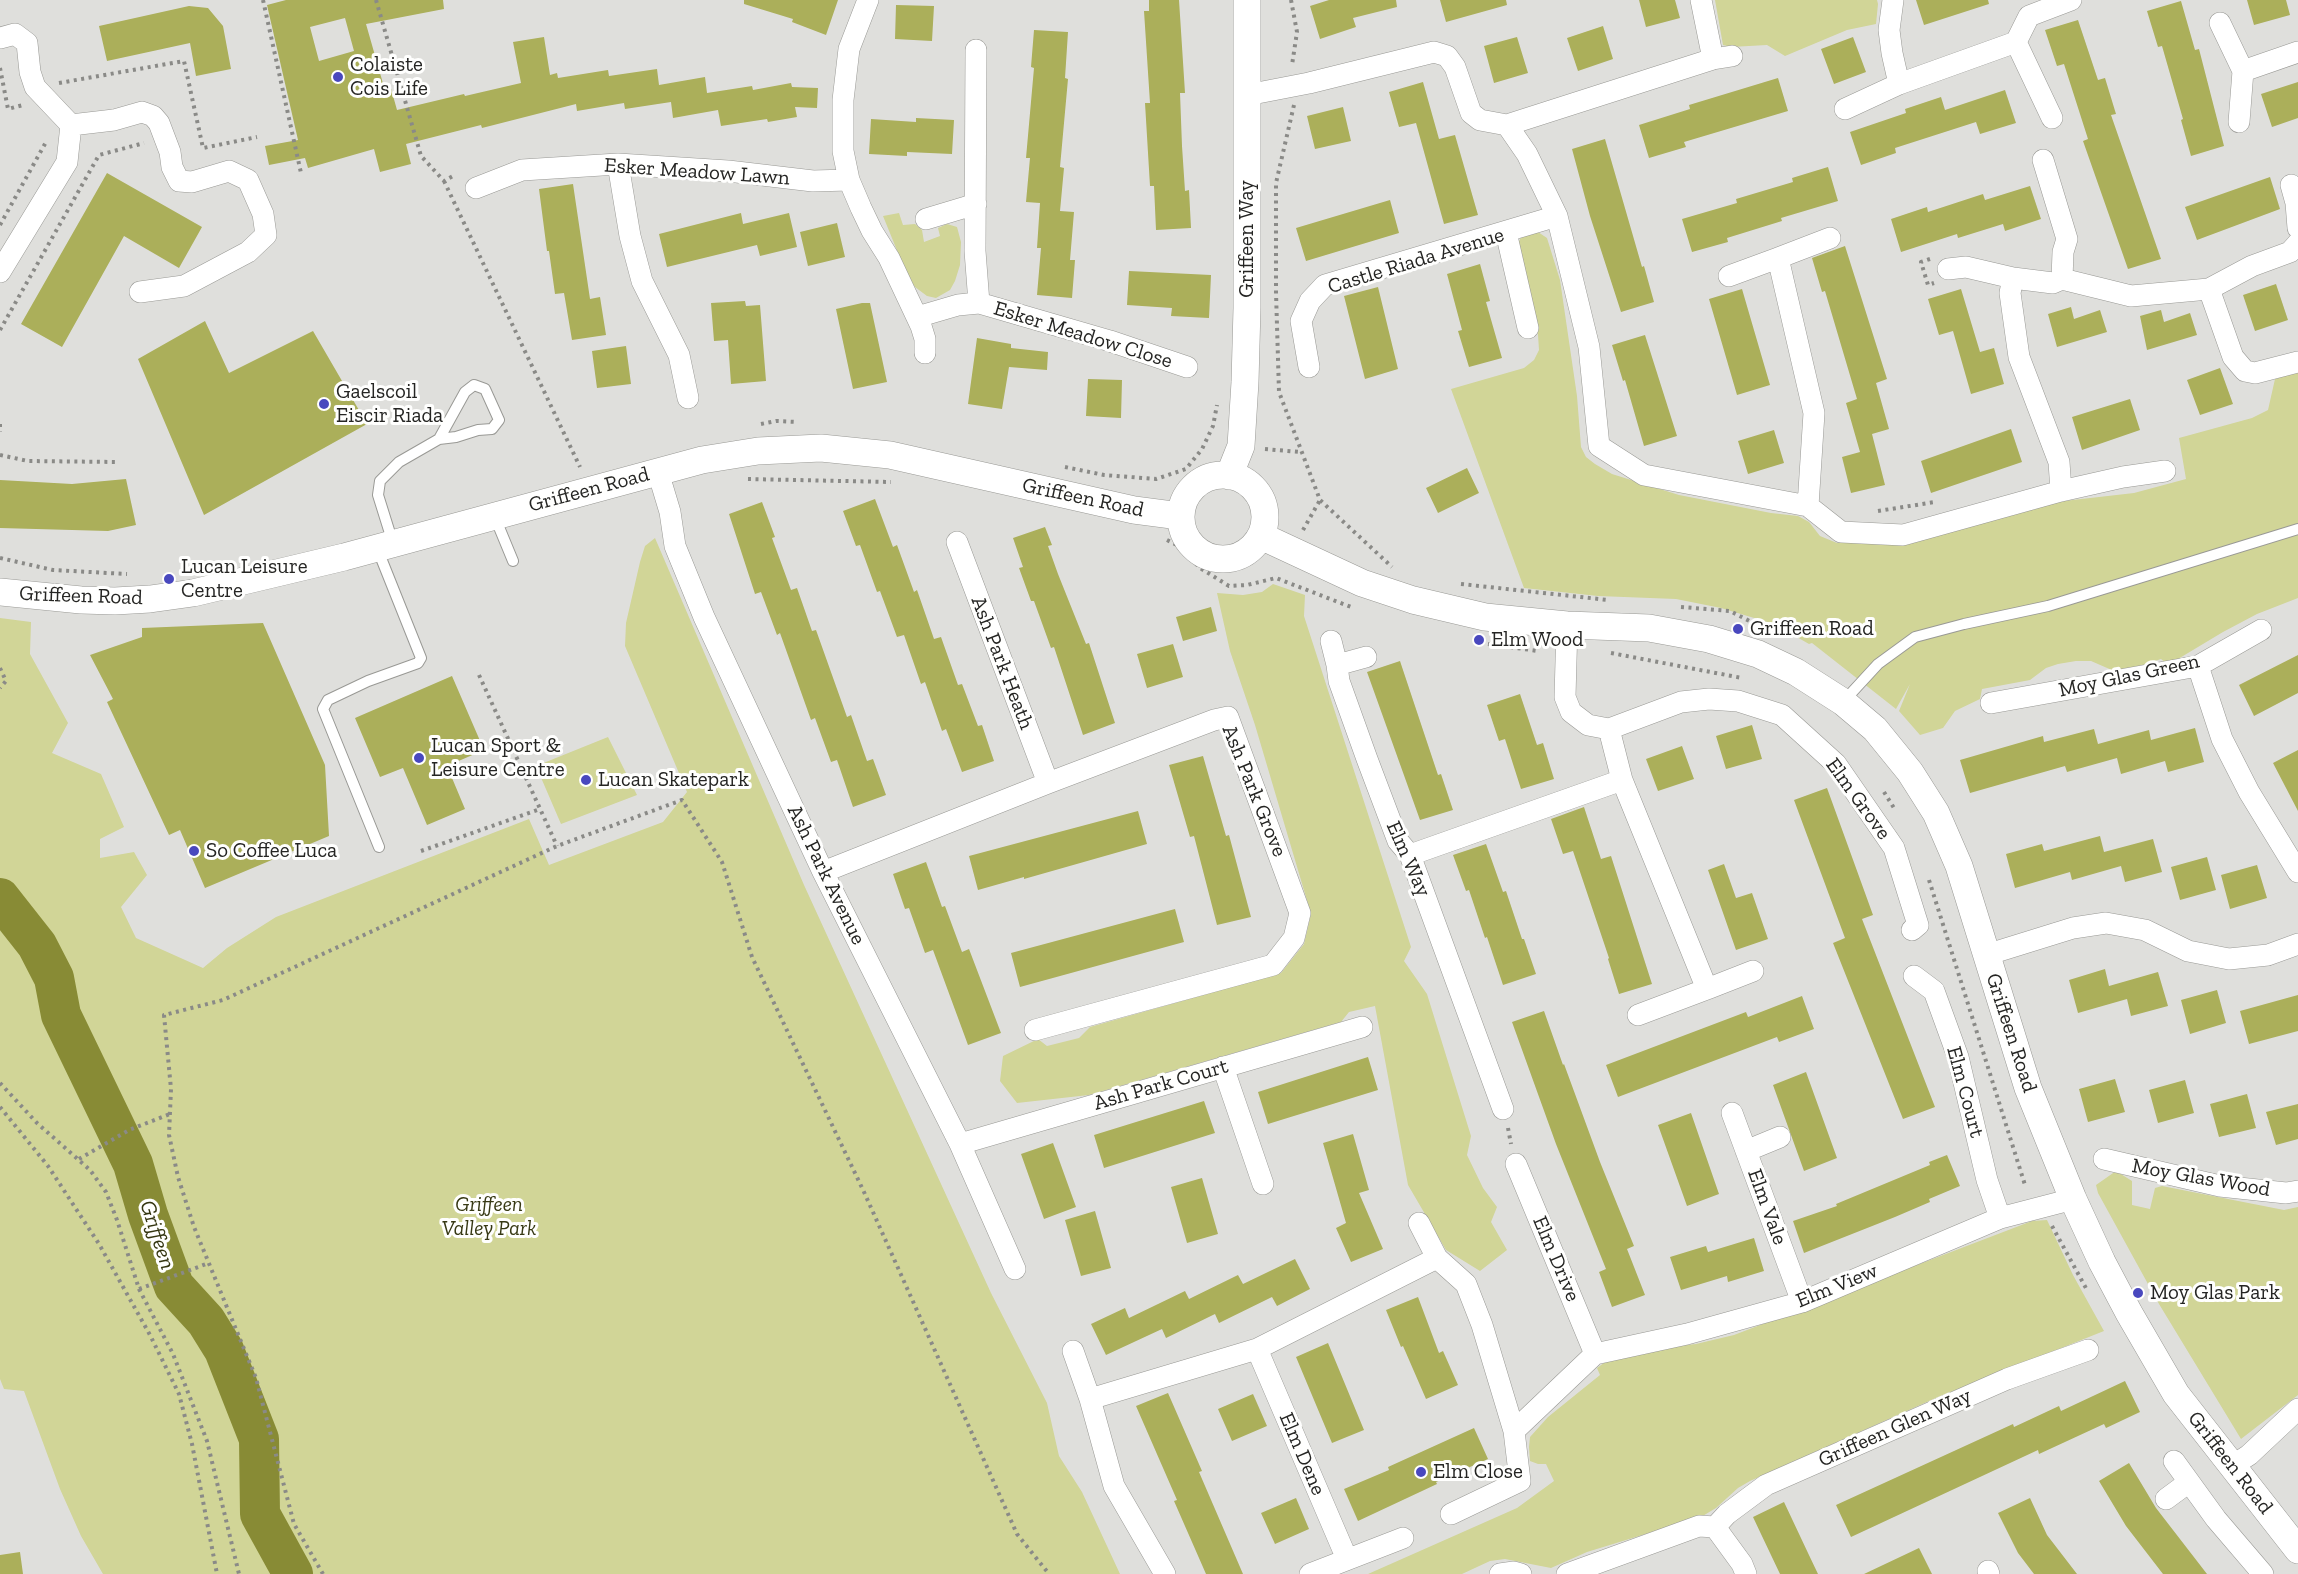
<!DOCTYPE html>
<html>
<head>
<meta charset="utf-8">
<style>
  body { margin:0 }
  canvas { display:block; background:#dfdfdc }
</style>
</head>
<body>
<canvas width="2298" height="1574"></canvas>
<script>
const c = document.querySelector('canvas').getContext('2d');
c.lineJoin = 'round';
function paint(path, color) {
  c.fillStyle = color;
  c.fill(path, 'evenodd');
}
function toPath(rows) {
  const path = new Path2D();
  for (const r of rows) {
    if (r.length === 3) {
      path.moveTo(r[0] + r[2], r[1]);
      path.arc(r[0], r[1], r[2], 0, 2 * Math.PI);
      continue;
    }
    path.moveTo(r[0], r[1]);
    for (let i = 2; i < r.length; i += 2) path.lineTo(r[i], r[i + 1]);
  }
  return path;
}
function trace(path, color, width, dash) {
  c.strokeStyle = color;
  c.lineWidth = width;
  c.lineCap = dash ? 'butt' : 'round';
  c.setLineDash(dash || []);
  c.stroke(path);
}
function label(font, color, halo, rows, align = 'center') {
  c.font = font + ' "Zilla Slab",serif';
  c.lineWidth = 6;
  c.setLineDash([]);
  c.textBaseline = 'middle';
  c.strokeStyle = halo;
  c.fillStyle = color;
  for (const [text, x, y, turn = 0] of rows) {
    c.save();
    c.translate(x, y);
    c.rotate((+turn || 0) * Math.PI / 180);
    c.textAlign = isNaN(turn) ? turn : align;
    if (halo) c.strokeText(text, 0, 0);
    c.fillText(text, 0, 0);
    c.restore();
  }
}
paint(toPath([
  [1715,0,1877,0,1878,4,1876,24,1847,30,1785,56,1767,45,1731,47,1723,45],
  [899,213,903,225,915,224,922,230,924,242,940,236,938,228,947,224,957,227,961,242,960,265,955,281,950,290,936,298,927,296,915,287,907,275,883,216],
  [1538,232,1547,238,1560,280,1577,396,1581,447,1586,457,1595,464,1612,474,1679,495,1771,513,1798,516,1809,522,1820,536,1837,543,1864,542,1979,522,2064,501,2134,493,2186,479,2179,438,2252,418,2268,410,2275,379,2298,372,2298,598,2257,614,2223,632,2173,662,2166,663,2161,659,2122,672,2114,671,2091,661,2076,661,2058,664,2046,668,2030,680,1982,689,1980,699,1955,711,1943,728,1920,735,1899,711,1910,684,1896,709,1812,643,1809,644,1774,624,1721,608,1676,599,1598,596,1524,588,1451,389,1524,368,1534,360,1539,350,1538,335,1516,249,1521,237],
  [655,538,804,885,991,1293,1047,1403,1059,1456,1082,1492,1120,1574,103,1574,81,1536,60,1489,24,1391,4,1389,0,1379,0,618,31,622,30,654,68,723,52,753,101,774,124,827,100,839,100,858,134,852,147,875,121,907,136,938,203,968,227,948,276,917,529,819,549,865,663,822,687,792,625,646,626,623,640,562,645,546],
  [1273,584,1305,595,1304,616,1411,947,1404,961,1427,994,1471,1136,1467,1155,1483,1188,1497,1207,1491,1222,1507,1250,1480,1271,1446,1250,1408,1185,1375,1006,1349,1012,1341,1022,1089,1095,1017,1103,1000,1081,1003,1056,1038,1039,1047,1046,1079,1038,1090,1027,1281,973,1304,944,1311,914,1255,725,1230,651,1217,593,1243,595,1262,592],
  [608,737,637,795,561,824,536,766],
  [2116,1171,2132,1181,2132,1205,2150,1209,2155,1188,2162,1186,2284,1210,2298,1207,2298,1395,2241,1439,2159,1304,2098,1193,2096,1185],
  [2047,1220,2073,1275,2104,1331,1938,1397,1750,1481,1738,1488,1716,1508,1701,1517,1587,1552,1551,1568,1505,1559,1490,1561,1462,1574,1368,1574,1517,1508,1554,1481,1546,1464,1538,1464,1530,1461,1529,1447,1530,1437,1548,1417,1600,1375,1597,1368,1612,1357,1635,1351,1696,1344,1734,1335,2032,1221]
]), '#d1d597');
trace(toPath([
  [0,898,37,945,54,978,61,1015,133,1164,148,1215,174,1286,206,1321,224,1350,259,1439,260,1514,293,1574]
]), '#888b35', 40);
paint(toPath([
  [286,0,443,0,444,9,366,24,384,87,390,85,397,110,464,94,465,96,521,83,513,42,544,37,550,75,557,73,558,78,608,70,609,76,657,69,659,85,705,77,707,93,752,86,753,90,791,83,792,87,818,88,817,108,795,107,797,117,768,122,767,119,721,126,718,110,673,118,671,102,625,109,624,103,577,111,576,104,482,128,481,125,406,144,411,164,380,172,374,149,308,168,305,158,269,165,265,146,298,140,267,5],
  [345,18,354,51,319,61,310,27],
  [744,0,838,0,826,35,792,22,793,19,744,4],
  [1149,0,1179,0,1185,93,1180,93,1182,146,1185,191,1189,190,1191,228,1156,230,1154,186,1150,186,1145,103,1150,103,1144,11,1149,11],
  [1329,0,1396,0,1397,7,1353,18,1356,27,1320,39,1310,6],
  [1440,0,1506,0,1507,5,1446,22],
  [1639,0,1675,0,1680,18,1646,27],
  [1916,0,1988,0,1989,4,1924,25],
  [2247,0,2286,0,2290,15,2254,25],
  [2181,1,2195,50,2199,49,2224,146,2191,156,2181,120,2183,119,2162,46,2158,47,2147,11],
  [896,5,934,6,932,41,895,39],
  [189,6,208,8,223,26,231,69,196,76,190,43,107,61,99,26],
  [2078,20,2098,80,2105,78,2116,114,2111,115,2161,259,2128,269,2083,141,2088,139,2064,64,2057,66,2045,30],
  [1603,26,1613,59,1578,71,1567,38],
  [1034,30,1068,32,1065,78,1068,79,1060,167,1064,168,1060,211,1074,212,1070,260,1075,260,1072,298,1037,295,1041,248,1037,248,1040,203,1026,202,1030,158,1026,158,1034,68,1031,67],
  [1517,37,1528,73,1494,83,1484,46],
  [1853,37,1866,72,1834,84,1821,49],
  [1778,78,1788,111,1684,142,1686,147,1649,158,1639,125,1690,109,1689,105],
  [1423,82,1439,139,1455,135,1478,215,1444,224,1416,123,1399,127,1389,92],
  [2298,82,2298,118,2272,127,2261,94],
  [2005,90,2016,123,1980,134,1976,122,1895,148,1896,153,1861,165,1850,132,1906,113,1905,109,1941,97,1945,110],
  [1343,107,1351,141,1315,149,1307,116],
  [916,118,954,120,952,154,907,152,907,156,869,154,871,119,916,122],
  [1605,139,1642,267,1644,266,1654,302,1621,312,1590,216,1572,149],
  [1828,167,1838,201,1781,218,1782,221,1727,238,1728,242,1692,252,1682,219,1737,203,1736,199,1793,182,1792,178],
  [107,173,202,227,179,268,124,236,62,347,21,324],
  [2270,177,2280,209,2197,240,2185,207],
  [573,184,590,299,600,297,606,335,572,340,564,293,555,294,549,251,547,251,539,189],
  [2030,186,2041,219,2005,231,2003,224,1958,238,1957,234,1901,252,1891,219,1927,207,1928,212,1983,194,1985,200],
  [1390,200,1399,233,1306,261,1296,228],
  [741,213,743,224,789,213,797,247,760,256,757,245,667,267,659,234],
  [837,223,845,257,808,266,800,232],
  [1845,246,1887,379,1876,383,1889,429,1872,434,1885,485,1851,493,1842,457,1860,452,1846,403,1857,399,1825,291,1822,292,1812,258],
  [1480,264,1490,301,1486,302,1502,358,1469,367,1458,331,1462,330,1447,274],
  [1129,271,1211,275,1209,318,1171,316,1172,308,1127,305],
  [2276,284,2288,320,2255,331,2243,295],
  [1378,287,1398,369,1365,379,1344,296],
  [1742,289,1770,385,1737,395,1709,299],
  [1961,289,1980,352,1994,348,2004,384,1971,394,1953,331,1939,335,1928,299],
  [745,301,746,306,760,305,766,381,731,384,728,340,714,341,711,303],
  [862,303,870,303,887,382,853,389,836,309],
  [2071,307,2074,319,2100,310,2107,332,2057,347,2048,314],
  [2161,310,2164,322,2190,313,2197,335,2147,350,2140,316],
  [205,321,229,373,313,331,367,424,204,515,138,359],
  [1645,335,1677,436,1644,446,1625,380,1623,381,1612,345],
  [977,338,1011,344,1011,348,1048,352,1047,370,1009,367,1002,409,968,404],
  [626,346,631,384,597,388,592,351],
  [2220,368,2233,404,2200,415,2187,380],
  [1088,379,1122,380,1121,418,1086,416],
  [2130,399,2140,430,2082,450,2072,417],
  [2011,429,2022,462,1931,493,1921,461],
  [1774,430,1784,463,1748,474,1738,441],
  [1467,468,1479,493,1438,513,1426,488],
  [126,479,136,525,108,531,0,528,0,480,72,484],
  [875,499,893,547,897,545,914,592,917,590,934,639,941,637,958,685,962,684,978,726,982,725,994,761,962,772,946,729,942,731,925,682,921,684,904,635,897,637,880,591,877,592,860,545,856,546,843,511],
  [762,502,775,537,772,538,791,590,797,588,812,631,816,630,847,717,851,715,867,761,873,759,886,795,853,807,837,760,831,762,815,718,811,720,780,633,777,635,761,592,755,594,729,514],
  [1045,527,1052,545,1048,546,1058,574,1086,644,1089,643,1115,723,1083,735,1054,647,1051,648,1034,601,1031,601,1019,568,1023,567,1013,538],
  [1211,607,1217,631,1183,641,1176,617],
  [263,623,325,765,329,836,205,888,180,830,169,835,107,702,113,699,90,655,142,637,142,628],
  [1173,644,1183,677,1147,688,1137,654],
  [2298,655,2298,693,2254,716,2239,685],
  [1400,661,1438,775,1441,774,1453,810,1420,820,1367,672],
  [452,676,484,750,447,766,465,809,427,825,403,768,380,777,355,718],
  [1520,694,1537,745,1543,743,1554,779,1521,789,1505,739,1499,741,1487,705],
  [1752,725,1762,759,1726,769,1716,736],
  [2195,728,2204,762,2168,772,2165,761,2121,774,2117,758,2067,772,2065,766,1970,793,1960,760,2043,736,2044,742,2094,729,2098,744,2149,730,2151,740],
  [1682,746,1694,779,1658,791,1646,759],
  [2298,750,2298,811,2273,763],
  [1203,756,1226,836,1229,835,1251,917,1217,925,1194,836,1190,837,1169,765],
  [1827,788,1873,915,1862,919,1935,1107,1903,1119,1833,943,1845,938,1794,800],
  [1584,807,1601,859,1611,856,1652,984,1619,994,1608,959,1609,958,1573,851,1563,854,1551,819],
  [1138,811,1147,844,1024,879,1024,877,978,890,969,856],
  [2100,836,2104,852,2153,839,2162,872,2125,882,2121,866,2072,880,2070,872,2015,888,2006,854,2042,844,2044,851],
  [1486,844,1503,892,1506,891,1522,939,1524,939,1536,974,1503,985,1487,937,1485,938,1469,890,1466,891,1453,855],
  [2207,857,2216,890,2180,900,2171,867],
  [926,862,942,907,945,906,962,952,969,949,1001,1033,968,1045,933,950,925,953,909,908,905,909,893,874],
  [1724,864,1736,898,1752,893,1768,939,1736,950,1708,870],
  [2257,865,2267,898,2230,909,2221,875],
  [1175,909,1184,942,1020,987,1011,953],
  [2105,969,2109,986,2158,972,2168,1006,2131,1016,2127,999,2078,1013,2069,980],
  [2217,990,2226,1023,2190,1034,2181,1000],
  [2298,995,2298,1031,2249,1044,2240,1011],
  [1802,996,1814,1029,1779,1042,1777,1037,1618,1097,1606,1065,1746,1012,1748,1017],
  [1544,1011,1563,1065,1564,1064,1600,1162,1634,1246,1627,1249,1645,1295,1612,1307,1599,1272,1606,1269,1556,1144,1512,1022],
  [1368,1057,1378,1090,1268,1124,1258,1092],
  [1806,1072,1837,1158,1804,1171,1773,1085],
  [2115,1079,2125,1112,2088,1122,2079,1089],
  [2185,1080,2194,1113,2158,1123,2149,1090],
  [2247,1094,2256,1128,2219,1137,2210,1104],
  [1204,1101,1215,1133,1104,1168,1094,1135],
  [2298,1104,2298,1139,2276,1145,2266,1112],
  [1691,1113,1719,1194,1687,1206,1658,1125],
  [1353,1134,1369,1190,1359,1193,1383,1249,1351,1262,1336,1228,1346,1223,1323,1143],
  [1053,1143,1076,1207,1044,1219,1021,1154],
  [1947,1155,1960,1186,1929,1199,1930,1202,1895,1217,1804,1253,1793,1221,1837,1206,1836,1204,1930,1165,1929,1162],
  [1202,1178,1218,1234,1187,1243,1171,1187],
  [1095,1211,1111,1268,1081,1276,1065,1220],
  [1754,1238,1764,1271,1728,1282,1727,1276,1681,1290,1670,1257,1706,1246,1708,1252],
  [1295,1259,1310,1289,1277,1306,1272,1297,1219,1323,1215,1314,1166,1338,1162,1329,1106,1355,1091,1324,1125,1308,1129,1318,1185,1291,1189,1299,1238,1275,1243,1284],
  [1418,1297,1439,1353,1443,1351,1458,1385,1426,1399,1403,1346,1401,1347,1386,1310],
  [1328,1343,1364,1430,1332,1443,1296,1357],
  [2125,1381,2140,1412,2106,1428,2104,1424,2039,1454,2038,1450,1851,1537,1836,1505,2013,1424,2014,1427,2059,1406,2061,1411],
  [1168,1393,1202,1471,1199,1472,1243,1574,1206,1574,1174,1501,1177,1500,1136,1406],
  [1253,1394,1267,1426,1232,1441,1218,1409],
  [1474,1428,1488,1459,1436,1482,1437,1484,1358,1521,1344,1489,1389,1470,1388,1467],
  [2129,1463,2156,1508,2207,1574,2163,1574,2126,1526,2099,1481],
  [1296,1498,1309,1529,1275,1544,1261,1513],
  [2030,1498,2047,1535,2077,1574,2034,1574,2018,1553,1998,1513],
  [1784,1502,1808,1553,1818,1574,1780,1574,1761,1534,1753,1517],
  [1919,1548,1932,1574,1864,1574],
  [20,1552,23,1574,0,1574,0,1555]
]), '#abaf5a');
const service = toPath([
  [494,515,513,561],
  [393,543,378,495,380,481,399,462,439,439,456,437,478,430,492,429,499,420,485,389,474,385,465,392,439,439],
  [377,548,421,658,418,663,368,681,328,700,323,709,379,847],
  [1843,702,1878,664,1915,637,1964,624,2048,606,2298,529]
]);
const minor = toPath([
  [868,0,849,49,843,100,843,151,849,180,861,208,872,231,889,258,921,326,925,339,925,353],
  [1701,0,1713,59],
  [1893,0,1889,30,1892,53,1899,84,2016,42,2052,118],
  [2220,23,2243,71],
  [0,38,15,34,27,43,30,72,35,87,71,125],
  [2016,42,2029,16,2071,0],
  [976,50,975,251,979,303],
  [1247,95,1309,83,1434,52,1447,56,1455,67,1471,113,1480,120,1507,125,1713,59,1732,56],
  [1845,109,1899,84],
  [2239,122,2243,71,2298,52],
  [1507,125,1527,154,1557,216,1589,347,1599,446,1644,475,1808,506,1841,532,1903,535,2061,491,2059,462,2019,357,2010,293,2013,278,2053,283,2062,279,2131,296,2209,289,2252,266,2290,252,2298,243],
  [2043,160,2067,239,2063,252,2062,279],
  [618,164,630,236,642,281,679,355,688,398],
  [2291,185,2296,203,2298,228],
  [476,188,522,170,618,164,728,171,813,181,849,180],
  [926,219,976,204],
  [1506,232,1528,328],
  [1778,258,1830,238],
  [1948,269,1966,267,2013,278],
  [0,272,67,162,71,125,114,120,142,112,153,116,159,123,170,152,172,167,179,181,192,182,229,171,248,180,263,214,266,235,248,252,184,286,140,292],
  [1729,276,1778,258,1814,413,1808,506],
  [2209,289,2233,357,2245,371,2255,373,2298,362],
  [917,317,958,305,979,303,1110,341,1187,367],
  [1309,367,1301,321,1310,301,1325,285,1557,216],
  [658,472,670,512,675,546,704,617,823,872,960,1144,1015,1269],
  [2061,491,2123,477,2165,471],
  [957,542,1048,783],
  [1567,625,1565,697,1571,712,1588,725,1609,729],
  [1331,641,1337,665,1339,681,1367,759,1398,841,1410,855,1503,1109],
  [1337,665,1366,657],
  [2198,666,2222,739,2249,792,2298,872],
  [1991,703,2198,666,2261,630],
  [1609,729,1681,702,1709,699,1738,701,1782,715,1836,764,1894,848,1918,925,1912,930],
  [1609,729,1622,780,1707,989,1638,1015],
  [1410,855,1622,780],
  [823,872,1048,783,1214,720,1228,717,1300,913,1294,938,1273,965,1035,1030],
  [1986,955,2073,928,2106,923,2145,930,2188,951,2229,959,2268,955,2298,944],
  [1914,976,1934,991,1958,1057,1987,1180,2000,1218],
  [1707,989,1753,971],
  [1223,1067,1263,1184],
  [1732,1113,1802,1302],
  [960,1144,1362,1027],
  [1746,1151,1780,1137],
  [2104,1159,2220,1186,2286,1193,2298,1191],
  [1516,1164,1595,1354],
  [1419,1223,1437,1258],
  [1257,1349,1347,1559],
  [1073,1351,1090,1399,1114,1486,1165,1574],
  [1595,1354,1687,1334,1802,1302,2000,1218,2073,1199],
  [1090,1399,1257,1349,1437,1258,1466,1284,1482,1325,1514,1431],
  [2174,1461,2216,1519,2263,1574],
  [2232,1466,2249,1455,2298,1409],
  [2166,1499,2189,1482],
  [1451,1514,1520,1481,1514,1431,1595,1354],
  [1715,1527,1727,1514,1766,1485,2007,1379,2088,1350],
  [1715,1527,1742,1564,1746,1574],
  [1988,1571,1989,1574],
  [1310,1574,1403,1538],
  [1500,1574,1514,1572,1521,1574],
  [1567,1574,1699,1526,1715,1527]
]);
const tertiary = toPath([
  [1223,517,42],
  [1229,476,1241,446,1245,382,1247,308,1247,0],
  [1261,536,1362,583,1413,600,1485,617,1567,625,1649,628,1709,639,1758,654,1796,672,1843,702,1875,729,1910,772,1936,813,1959,866,2028,1088,2073,1199,2102,1262,2129,1313,2176,1394,2298,1550],
  [0,592,81,600,115,601,150,599,193,593,344,557,702,460,758,451,821,448,890,455,1134,510,1180,516]
]);
trace(service, '#999995', 12);
trace(minor, '#999995', 22);
trace(tertiary, '#999995', 28);
trace(toPath([
  [263,0,301,173],
  [376,0,421,156,444,181,455,175],
  [1291,0,1297,32,1292,65],
  [0,68,8,109,23,105],
  [59,83,184,61,203,148,257,137],
  [1294,105,1276,183,1276,292,1279,392,1320,500,1392,567],
  [444,181,580,467],
  [0,225,46,142],
  [1930,259,1921,262,1928,285,1934,283],
  [0,330,99,155,144,143],
  [0,424,0,432],
  [761,424,776,421,798,422],
  [1265,449,1300,452],
  [0,455,28,461,118,462],
  [1065,467,1104,475,1156,479,1186,469,1202,449,1213,426,1217,405],
  [748,479,891,482],
  [1878,511,1935,502],
  [1303,530,1320,500],
  [1167,540,1179,546,1200,568,1229,586,1247,585,1276,578,1351,607],
  [0,558,53,570,127,574],
  [1461,584,1608,600],
  [1681,607,1730,611,1763,628],
  [1488,644,1538,651],
  [1611,653,1742,678],
  [0,668,6,681,0,688],
  [479,675,557,846],
  [1884,792,1894,808],
  [421,851,540,809],
  [1929,880,2025,1185],
  [0,1083,37,1123,90,1170,106,1192,117,1220,139,1289,173,1354,207,1441,239,1574],
  [0,1107,48,1166,99,1244,150,1335,179,1394,192,1444,217,1574],
  [1508,1128,1511,1144],
  [79,1159,129,1130,170,1114],
  [2052,1226,2087,1290],
  [139,1289,209,1263],
  [323,1574,294,1524,256,1378,194,1227,178,1177,169,1135,171,1089,164,1015,223,1000,557,846,682,800,722,862,752,957,864,1192,1017,1534,1049,1574]
]), '#8a8a87', 4, [3, 4.5]);
trace(service, '#fff', 10);
trace(minor, '#fff', 21);
trace(tertiary, '#fff', 27);
for (const [x, y, r, color] of [
  [338,77,6,"#4948be"],
  [324,404,6,"#4948be"],
  [169,579,6,"#4948be"],
  [1738,629,6,"#4948be"],
  [1479,640,6,"#4948be"],
  [419,758,6,"#4948be"],
  [586,780,6,"#4948be"],
  [194,851,6,"#4948be"],
  [2138,1293,6,"#4948be"],
  [1421,1472,6,"#4948be"]
]) {
  const dot = new Path2D();
  dot.arc(x, y, r, 0, 2 * Math.PI);
  c.fillStyle = color;
  c.fill(dot);
  trace(dot, '#fffffe', 2);
}
label('21px', '#252523', '#fffffe', [
  ["Colaiste",350,65],
  ["Cois Life",350,89],
  ["Gaelscoil",336,392],
  ["Eiscir Riada",336,416],
  ["Lucan Leisure",181,567],
  ["Centre",181,591],
  ["Griffeen Road",1750,629],
  ["Elm Wood",1491,640],
  ["Lucan Sport &",431,746],
  ["Leisure Centre",431,770],
  ["Lucan Skatepark",598,780],
  ["So Coffee Luca",206,851],
  ["Moy Glas Park",2150,1293],
  ["Elm Close",1433,1472]
], 'left');
label('21px', '#252523', '#fffffe', [
  ["Esker Meadow Lawn",697,172,4],
  ["Griffeen Way",1247,239,-90],
  ["Castle Riada Avenue",1416,261,-17],
  ["Esker Meadow Close",1083,335,17],
  ["Griffeen Road",589,490,-15],
  ["Griffeen Road",1083,498,12],
  ["Griffeen Road",81,596,2],
  ["Ash Park Heath",1002,663,69],
  ["Moy Glas Green",2129,676,-12],
  ["Ash Park Grove",1254,791,68],
  ["Elm Grove",1858,799,54],
  ["Elm Way",1408,859,66],
  ["Ash Park Avenue",826,875,64],
  ["Griffeen Road",2011,1033,72],
  ["Ash Park Court",1161,1085,-16],
  ["Elm Court",1965,1092,75],
  ["Moy Glas Wood",2201,1178,10],
  ["Elm Vale",1767,1207,70],
  ["Elm Drive",1556,1259,67],
  ["Elm View",1837,1286,-22],
  ["Griffeen Glen Way",1895,1428,-24],
  ["Elm Dene",1302,1454,67],
  ["Griffeen Road",2230,1463,52]
]);
label('italic 21px', '#373914', '#fffffe', [
  ["Griffeen",489,1205],
  ["Valley Park",489,1229]
]);
label('italic 22px', '#343510', '#fffffe', [
  ["Griffeen",157,1235,72]
]);
</script>
</body>
</html>
